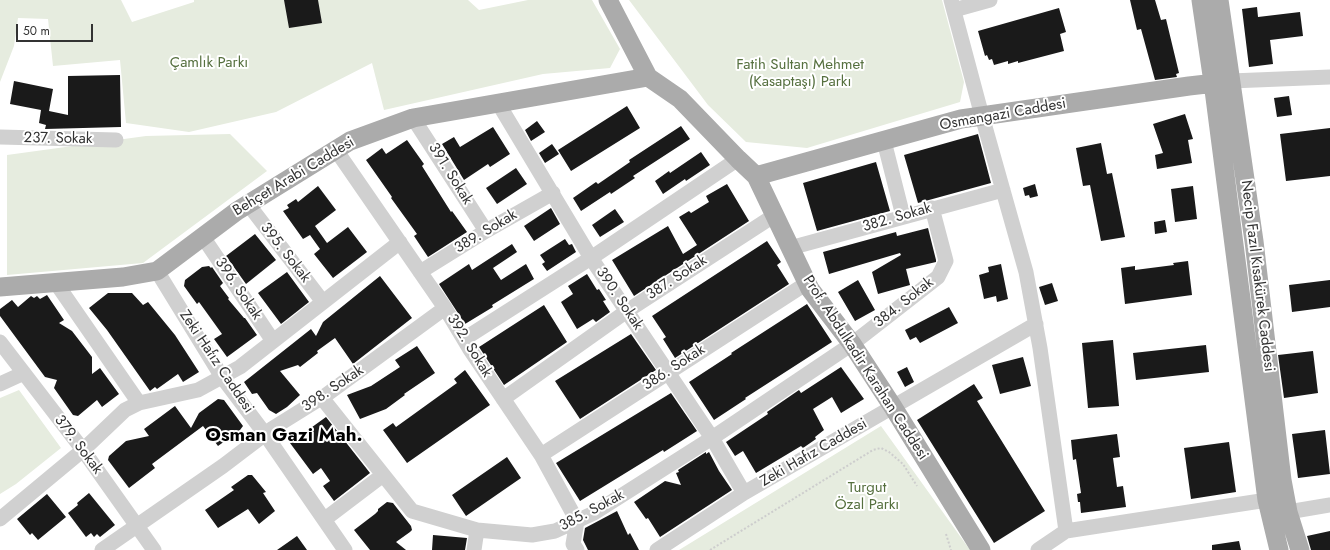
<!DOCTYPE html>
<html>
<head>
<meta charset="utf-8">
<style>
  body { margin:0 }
  #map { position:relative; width:1330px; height:550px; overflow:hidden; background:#fff; font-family:Jost,sans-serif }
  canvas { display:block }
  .scale { position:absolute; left:16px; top:24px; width:77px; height:18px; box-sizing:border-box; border:2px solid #333; border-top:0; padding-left:5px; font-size:12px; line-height:14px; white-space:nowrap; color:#333; -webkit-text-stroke:3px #fff; paint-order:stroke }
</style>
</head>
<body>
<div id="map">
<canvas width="1330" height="550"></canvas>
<div class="scale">50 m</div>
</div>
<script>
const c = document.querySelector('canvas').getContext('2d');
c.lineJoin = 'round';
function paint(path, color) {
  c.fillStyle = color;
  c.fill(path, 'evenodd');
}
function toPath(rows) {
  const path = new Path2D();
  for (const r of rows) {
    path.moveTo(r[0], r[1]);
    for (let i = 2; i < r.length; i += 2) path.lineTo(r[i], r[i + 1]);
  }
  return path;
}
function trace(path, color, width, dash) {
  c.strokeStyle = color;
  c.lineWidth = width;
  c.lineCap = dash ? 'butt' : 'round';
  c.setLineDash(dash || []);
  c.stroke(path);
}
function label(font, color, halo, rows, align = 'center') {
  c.font = font + ' Jost,sans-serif';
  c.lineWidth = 4;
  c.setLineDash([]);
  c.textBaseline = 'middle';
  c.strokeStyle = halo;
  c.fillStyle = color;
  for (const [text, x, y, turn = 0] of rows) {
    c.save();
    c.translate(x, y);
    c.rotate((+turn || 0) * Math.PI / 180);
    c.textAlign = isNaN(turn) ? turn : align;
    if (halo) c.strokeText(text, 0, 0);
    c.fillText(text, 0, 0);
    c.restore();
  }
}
paint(toPath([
  [0,0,121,0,132,22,194,2,194,0,468,0,479,10,528,0,592,0,620,49,610,68,543,74,384,110,372,63,276,112,189,132,126,123,120,60,53,66,48,19,18,18,14,46,0,82],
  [629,0,942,0,964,82,960,102,807,148,746,142,708,105],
  [230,134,267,171,143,263,7,275,7,155,146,136],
  [19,390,61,448,16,484,0,494,0,398],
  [881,426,970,550,679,550]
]), '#e6ecdf');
paint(toPath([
  [284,0,318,0,322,23,289,28],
  [1130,0,1155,0,1161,20,1166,19,1179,73,1176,74,1177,77,1155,80,1141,29,1137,30],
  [1257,7,1258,17,1300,12,1303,36,1270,40,1273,64,1249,67,1242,9],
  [1059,8,1066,32,1060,34,1064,51,1018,63,1018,61,1008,64,1008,61,994,65,992,59,989,60,987,55,985,56,978,31],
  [120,75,121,127,45,129,46,125,39,123,41,110,10,104,14,81,53,89,49,111,68,115,68,76],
  [1289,96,1292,115,1277,117,1274,98],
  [627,106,640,128,571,171,558,150],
  [1185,114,1193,139,1188,140,1192,163,1157,169,1155,155,1163,153,1153,124],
  [537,121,545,132,531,141,525,130],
  [681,126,690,139,633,176,635,178,611,194,610,192,581,211,573,198,596,182,598,184,630,162,629,160],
  [493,127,510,154,490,167,488,164,464,180,442,144,454,137,460,147],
  [1330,128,1330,176,1286,181,1280,134],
  [978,134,991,183,918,203,904,155],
  [407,140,424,164,422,166,451,212,452,211,467,232,428,257,414,236,417,234,391,198,392,197,366,160,382,148,386,154],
  [1101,143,1107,174,1112,173,1125,237,1101,241,1090,185,1083,186,1076,148],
  [552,144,559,154,545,163,539,153],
  [701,152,710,165,686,181,685,179,663,194,655,181,669,171,670,173],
  [876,162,890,211,817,231,803,183],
  [516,168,527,184,497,204,486,188],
  [727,184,749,221,634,296,612,260,668,226,683,254,697,245,679,217,689,211,691,213,709,202,706,196],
  [1035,184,1038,196,1030,198,1029,195,1025,196,1023,188],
  [318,186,336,210,315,226,327,243,348,227,367,252,333,278,314,254,320,249,310,235,303,239,283,211,289,208,287,205,296,199,298,202],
  [1193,186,1197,219,1175,222,1171,189],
  [551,208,560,224,534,241,524,226],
  [615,209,624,222,600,237,592,225],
  [1165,220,1167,232,1155,234,1154,222],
  [928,228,936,260,936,262,906,269,910,285,878,294,872,272,901,255,900,253,829,274,823,252,896,232,897,236],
  [255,234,276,260,246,284,226,256],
  [565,239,569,245,572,244,576,252,547,271,542,264,545,262,540,255],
  [767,241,781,262,777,265,789,284,675,358,663,339,666,337,652,316],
  [512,244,517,252,493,268,501,280,526,264,534,279,492,305,493,307,465,324,439,284,469,264,472,270],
  [1188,261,1192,295,1125,304,1121,268,1135,266,1135,270,1174,265,1173,263],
  [1001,264,1008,299,997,302,996,296,984,299,979,275,989,272,988,267],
  [209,266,211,268,212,267,223,283,220,286,229,298,228,299,244,318,245,318,257,335,227,357,214,339,222,334,199,302,197,304,184,286,185,280,202,267],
  [287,272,309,302,281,324,258,293],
  [587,274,597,290,599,289,606,300,603,301,610,312,596,322,593,319,577,329,561,302,573,294,568,286],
  [380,276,412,318,353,364,335,338,317,351,318,353,300,367,298,365,280,371,300,395,287,407,276,414,269,410,257,393,252,394,244,382,311,329,316,336,323,322],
  [858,280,875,310,855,321,838,292],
  [1330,280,1330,307,1292,312,1289,285],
  [1052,283,1058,301,1045,305,1039,287],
  [108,293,132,293,143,305,148,302,175,335,199,372,183,382,178,374,157,389,155,387,150,391,107,330,89,308],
  [47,295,64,320,59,323,72,331,92,357,92,374,100,368,119,394,102,407,97,400,78,416,73,415,54,388,57,380,45,377,0,316,0,309,12,300,18,307,31,296,34,298,37,296,40,299],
  [807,304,832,342,745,398,746,399,714,420,689,382,732,354,731,353],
  [544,305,567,342,504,385,479,347],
  [949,307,958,323,920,343,916,337,910,340,905,330],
  [631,334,656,370,580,419,555,381],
  [1113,340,1119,406,1088,408,1082,343],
  [1206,345,1209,372,1136,380,1133,353],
  [417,346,435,373,404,394,405,395,386,409,360,419,347,395,371,386,400,367,395,360],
  [1313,351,1318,393,1284,398,1278,355],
  [1023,357,1031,386,1000,394,992,365],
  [841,367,864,399,841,413,832,397,813,409,824,430,815,437,816,439,803,448,801,446,756,473,743,451,735,456,726,442,768,414,767,412,799,390,801,393],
  [907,367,914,382,905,387,897,372],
  [465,370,490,405,407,463,383,430,393,423,396,427,457,383,454,379],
  [974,384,983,398,977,401,1045,511,994,543,917,420],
  [671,393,697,431,664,452,663,450,580,501,556,463],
  [218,399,224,400,243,426,240,430,218,446,203,426,152,464,155,468,129,488,108,460,109,456,126,441,149,436,144,429,175,406,191,428,199,413],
  [326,417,370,473,334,501,323,486,330,481,321,468,313,474,290,443],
  [1325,430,1330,474,1298,478,1292,434],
  [1117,434,1120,457,1113,458,1117,487,1123,486,1126,507,1081,513,1080,502,1078,502,1077,494,1081,493,1076,459,1073,460,1071,440],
  [1229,442,1236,492,1191,499,1184,448],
  [706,452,706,454,709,452,719,471,732,490,660,537,648,518,646,519,634,502,665,481,681,485,676,473,679,472,678,470],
  [507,457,521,478,466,516,452,495],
  [248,475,252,475,266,492,263,493,275,511,259,524,248,509,218,528,205,510,234,490,231,487],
  [89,493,115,525,100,537,97,534,94,537,91,533,86,537,68,513,78,505,77,503],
  [47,494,66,517,38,540,32,533,30,535,17,519],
  [387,502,393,503,411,526,412,530,410,532,396,542,406,550,370,550,354,530,375,514,378,511,378,509],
  [617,511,628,535,630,533,639,550,588,550,583,540,585,528],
  [1330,531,1330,550,1311,550,1307,536],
  [433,535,467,538,465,550,432,550],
  [297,536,307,550,277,550],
  [1239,541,1241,550,1212,550,1212,545]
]), '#1a1a1a');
trace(toPath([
  [946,534,951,550],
  [710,550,873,450,881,448,889,452,903,464,917,486]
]), '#cdcdcd', 2, [2, 2]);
trace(toPath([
  [951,0,982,116,1026,272,1040,348,1066,531],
  [954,10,990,0],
  [1231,81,1330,77],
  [498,103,591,258,712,438,744,493],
  [413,118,486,231],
  [0,137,116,140],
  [884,141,903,216],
  [336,150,445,308,469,348,541,455,577,521,573,544,577,550],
  [248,204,323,302],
  [203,237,273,341],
  [790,248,1003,190],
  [157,271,222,377,265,434,345,550],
  [420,272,486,231,553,193],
  [56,283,139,403],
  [464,339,591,258,738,159],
  [0,342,83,450,154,550],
  [0,384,24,373],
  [322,398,412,511,477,530,532,535,555,531,594,513,712,438,852,344,938,277,946,261,932,208],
  [503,399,627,311,775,215],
  [541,455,807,283],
  [1288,512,1330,505],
  [0,519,83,450,125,410,139,403,198,390,240,367,400,242],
  [325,519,383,475],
  [102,550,223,466,273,428,326,395,445,308],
  [474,550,477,530],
  [657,550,744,493,1036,324],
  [1038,550,1066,531,1267,500]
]), '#d0d0d0', 15);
trace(toPath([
  [608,0,648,77,680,99,738,159,756,176,810,289,852,344,893,407,981,550],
  [1201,0,1213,82,1267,500,1279,550],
  [1219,0,1254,241,1282,480,1288,512,1300,550],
  [756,176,961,119,1189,86,1224,82],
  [0,287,123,277,157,271,237,211,350,141,413,118,648,77]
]), '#ababab', 19);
label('15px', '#56703f', '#fff', [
  ["Çamlık Parkı",209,63],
  ["Fatih Sultan Mehmet",800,65],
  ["(Kasaptaşı) Parkı",800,82],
  ["Turgut",867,488],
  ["Özal Parkı",867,505]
]);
label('15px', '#333', '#fff', [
  ["Osmangazi Caddesi",1003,115,-10],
  ["237. Sokak",58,139,1],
  ["391. Sokak",450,174,58],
  ["Behçet Arabi Caddesi",294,177,-31],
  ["382. Sokak",897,218,-16],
  ["389. Sokak",486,232,-31],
  ["395. Sokak",285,253,52],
  ["Necip Fazıl Kısakürek Caddesi",1257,276,83],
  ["387. Sokak",677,278,-33],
  ["396. Sokak",238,289,56],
  ["390. Sokak",619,299,56],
  ["384. Sokak",904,303,-38],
  ["392. Sokak",469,346,58],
  ["Zeki Hafız Caddesi",216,362,56],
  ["386. Sokak",674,368,-33],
  ["Prof. Abdulkadir Karahan Caddesi",865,368,57],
  ["398. Sokak",333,389,-34],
  ["379. Sokak",78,445,53],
  ["Zeki Hafız Caddesi",814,453,-30],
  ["385. Sokak",592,511,-28]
]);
label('bold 19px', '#000', '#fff', [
  ["Osman Gazi Mah.",284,436]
]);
</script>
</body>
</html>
